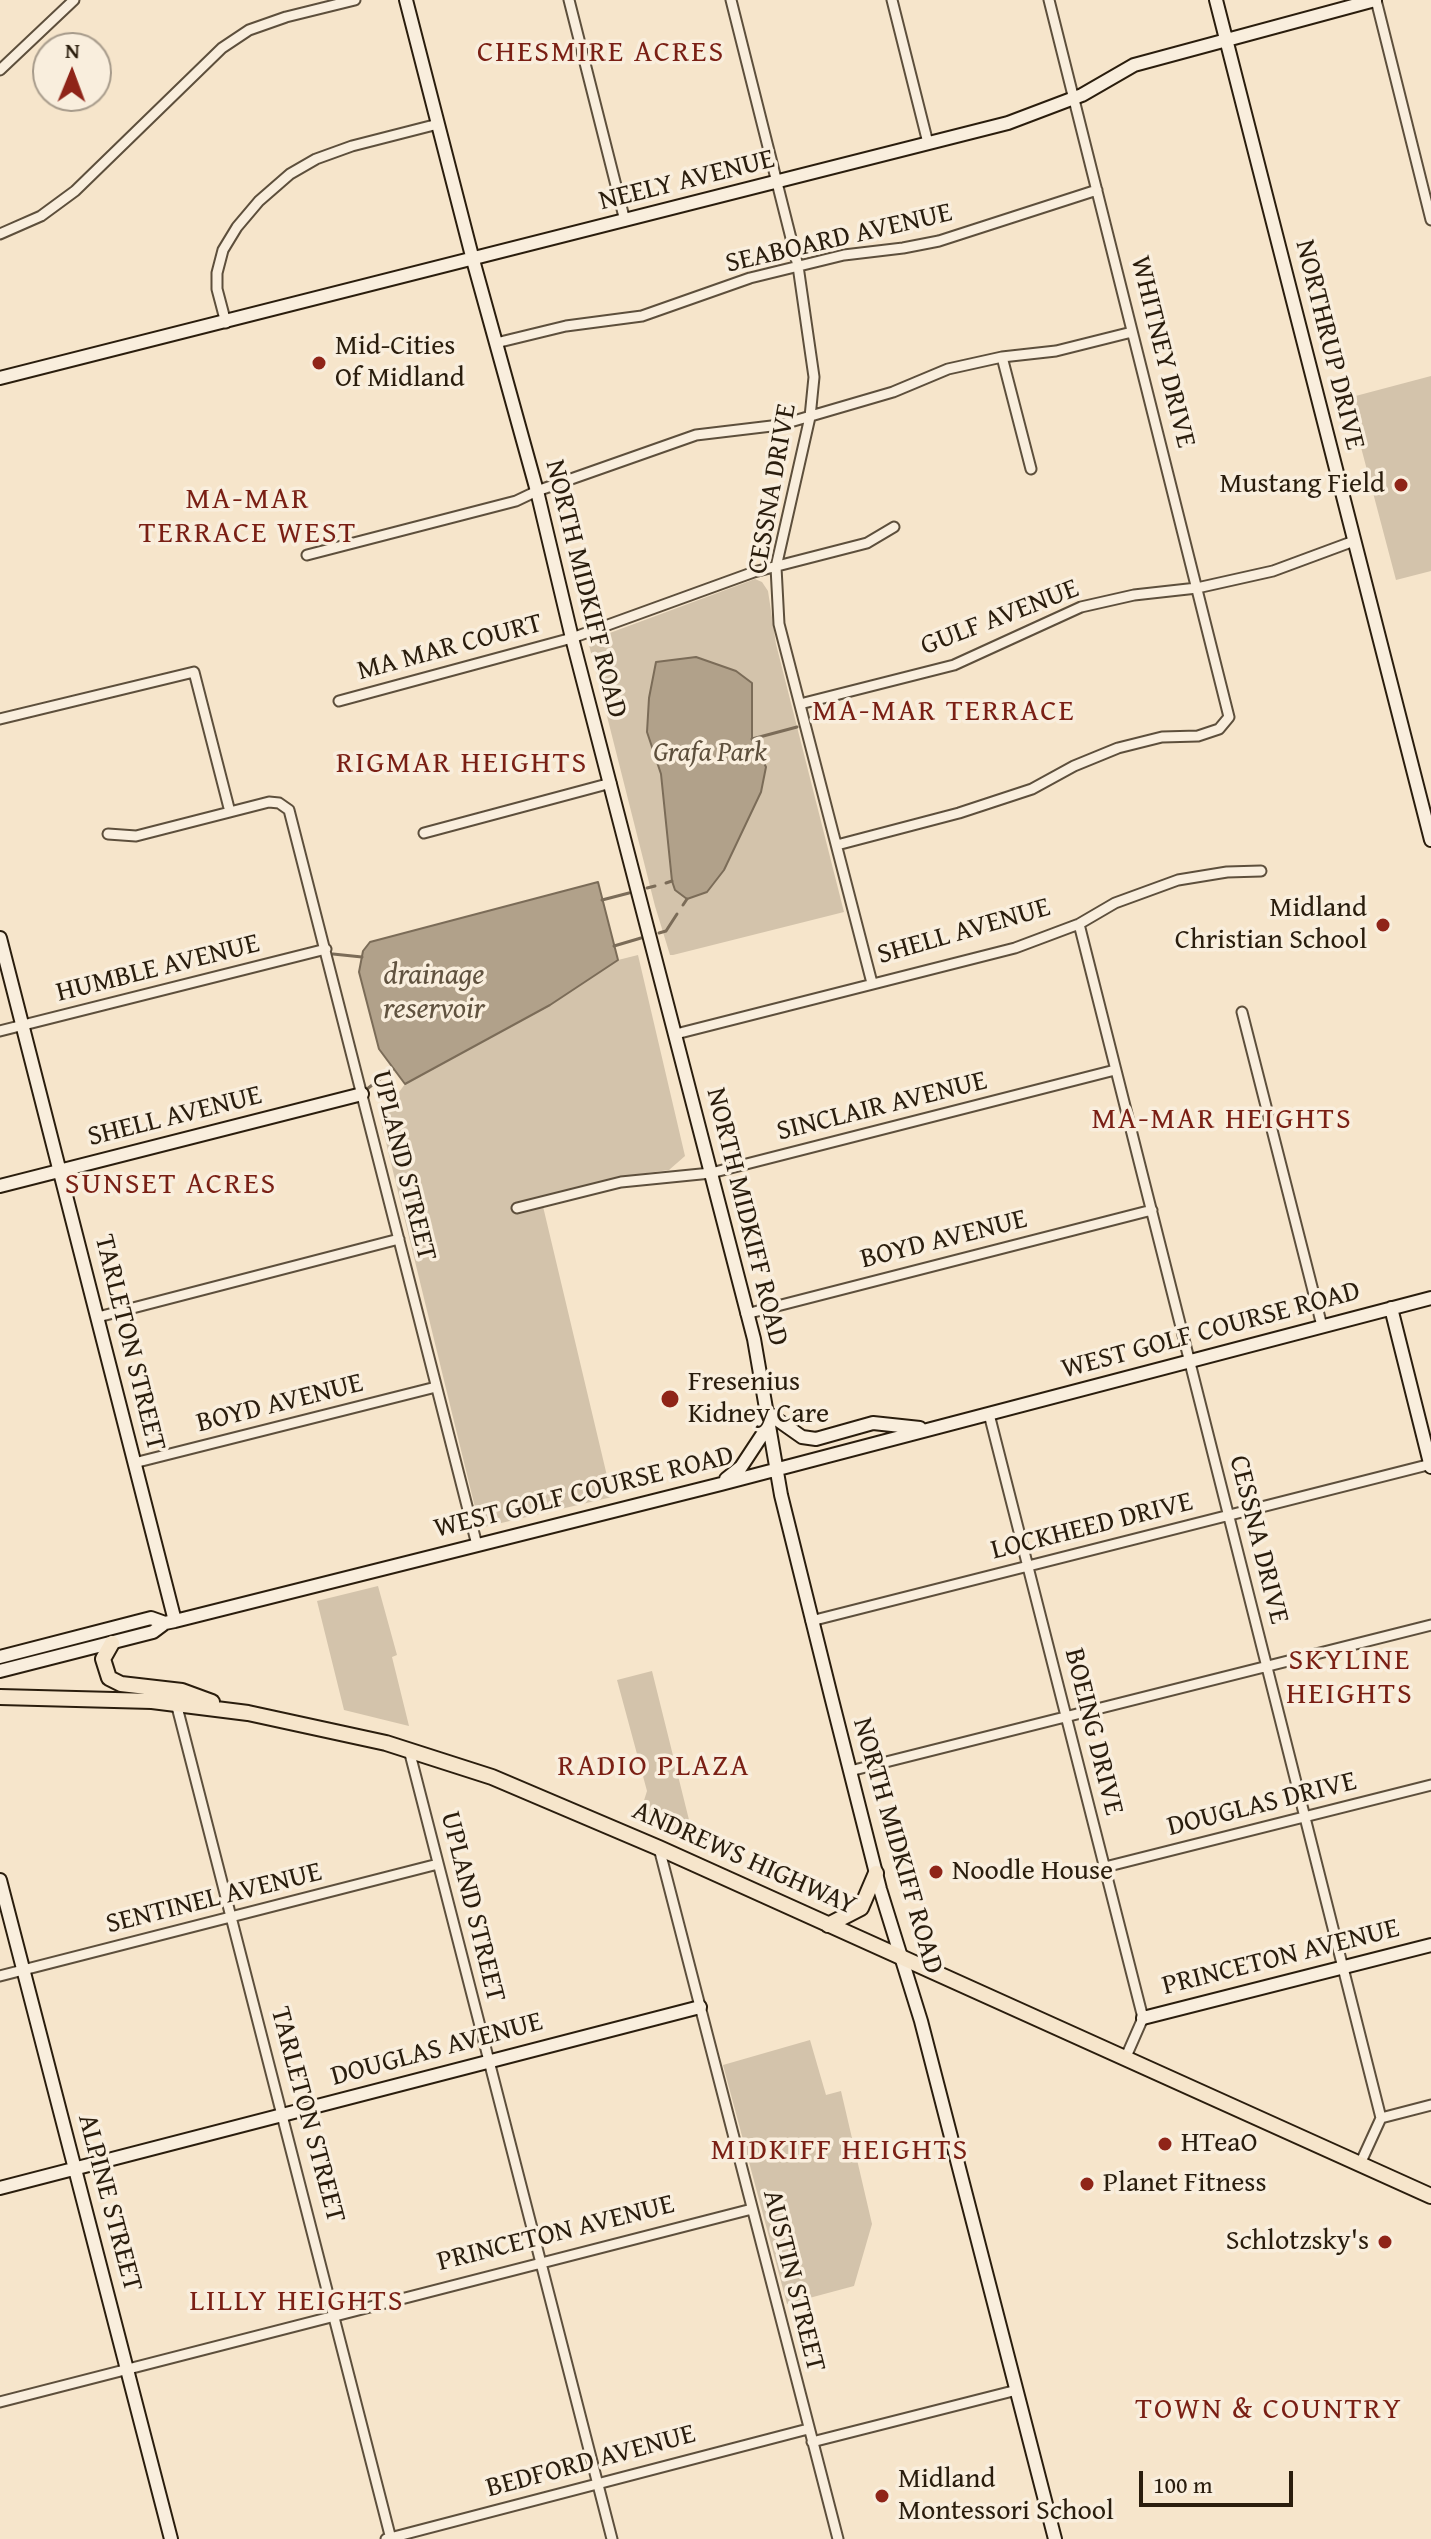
<!DOCTYPE html>
<html>
<head>
<meta charset="utf-8">
<style>
  body { margin:0 }
  #map { position:relative; width:1431px; height:2539px; overflow:hidden; background:#f6e5cb; font-family:"Gentium Book Plus",serif }
  canvas { display:block }
  .north { position:absolute; left:32px; top:32px; width:80px; height:80px; box-sizing:border-box; background:#f9eedd; border:2px solid #a69a8a; border-radius:50%; rotate:1deg; font-size:22px; font-weight:700; line-height:32px; text-align:center; color:#2a1d0d }
  .north::after { content:''; display:block; margin:auto; width:28px; height:36px; background:#8f2418; clip-path:polygon(50% 0,100% 100%,50% 72%,0 100%) }
  .scale { position:absolute; left:1139px; top:2471px; width:154px; height:36px; box-sizing:border-box; border:4px solid #2a1d0d; border-top:0; padding-left:10px; font-size:24px; line-height:28px; white-space:nowrap; color:#2a1d0d; -webkit-text-stroke:6px #f9eedd; paint-order:stroke }
</style>
</head>
<body>
<div id="map">
<canvas width="1431" height="2539"></canvas>
<div class="north">N</div>
<div class="scale">100 m</div>
</div>
<script>
const c = document.querySelector('canvas').getContext('2d');
c.lineJoin = 'round';
function paint(path, color) {
  c.fillStyle = color;
  c.fill(path, 'evenodd');
}
function toPath(rows) {
  const path = new Path2D();
  for (const r of rows) {
    path.moveTo(r[0], r[1]);
    for (let i = 2; i < r.length; i += 2) path.lineTo(r[i], r[i + 1]);
  }
  return path;
}
function trace(path, color, width, dash) {
  c.strokeStyle = color;
  c.lineWidth = width;
  c.lineCap = dash ? 'butt' : 'round';
  c.setLineDash(dash || []);
  c.stroke(path);
}
function label(font, color, halo, rows, align = 'center') {
  c.font = font + ' "Gentium Book Plus",serif';
  c.lineWidth = 7;
  c.setLineDash([]);
  c.textBaseline = 'middle';
  c.strokeStyle = halo;
  c.fillStyle = color;
  for (const [text, x, y, turn = 0] of rows) {
    c.save();
    c.translate(x, y);
    c.rotate((+turn || 0) * Math.PI / 180);
    c.textAlign = isNaN(turn) ? turn : align;
    if (halo) c.strokeText(text, 0, 0);
    c.fillText(text, 0, 0);
    c.restore();
  }
}
paint(toPath([
  [1431,376,1431,571,1396,580,1348,398],
  [755,579,762,582,768,591,776,644,844,912,673,955,670,955,655,906,589,645,599,637],
  [638,955,685,1156,669,1170,617,1177,541,1198,612,1497,480,1528,380,1118,405,1084,618,960],
  [378,1586,397,1655,392,1657,409,1726,344,1710,317,1601],
  [652,1671,693,1836,640,1813,647,1791,617,1680],
  [810,2040,826,2095,841,2091,872,2224,854,2286,787,2304,723,2065]
]), '#d3c3ab');
const water = toPath([
  [696,657,736,671,752,683,752,739,766,767,761,792,724,870,707,892,687,899,675,890,672,881,661,774,647,732,649,698,656,662,696,657],
  [598,882,618,960,550,1005,405,1084,379,1049,359,972,363,951,370,942,598,882]
]);
paint(water, '#b1a18a');
trace(water, '#7b6c58', 2);
trace(toPath([
  [752,739,797,727],
  [666,883,672,881],
  [647,888,655,886],
  [602,900,629,893],
  [683,905,687,899],
  [659,933,666,931,677,914],
  [614,946,641,938],
  [333,954,362,957],
  [367,1089,393,1069]
]), '#7b6c58', 3);
const street = toPath([
  [569,0,625,221],
  [731,0,798,266,814,377,810,417,776,567,779,624,872,983],
  [892,0,928,143],
  [1376,0,1431,220],
  [0,70,74,0],
  [0,234,41,216,75,191,222,48,249,30,286,17,355,0],
  [226,323,217,289,217,273,223,250,237,227,259,201,290,174,316,159,352,146,438,124],
  [496,343,566,326,642,316,750,278,844,255,903,248,939,241,1097,190],
  [1002,357,1031,469],
  [307,555,516,501,537,491,696,435,780,425,893,392,948,369,1002,357,1056,351,1132,332],
  [339,701,572,638,754,572,867,543,894,527],
  [800,704,954,665,1081,607,1134,595,1197,588,1273,571,1354,541],
  [0,719,194,672,230,812],
  [424,833,611,783],
  [108,834,136,836,269,802,279,803,289,810,477,1545],
  [837,845,959,813,1032,789,1074,766,1118,748,1162,737,1198,736,1219,729,1229,717,1049,0],
  [1079,924,1381,2118,1360,2164],
  [1242,1012,1322,1326],
  [0,1031,326,949],
  [676,1034,1015,948,1079,924,1115,903,1178,880,1227,872,1261,871],
  [517,1208,621,1182,711,1173,1115,1070],
  [746,1314,1152,1210],
  [98,1317,399,1239],
  [989,1414,1143,2018,1125,2059],
  [134,1463,436,1387],
  [811,1621,1431,1464],
  [176,1703,391,2539],
  [409,1750,612,2539],
  [850,1771,1431,1625],
  [659,1848,838,2539],
  [1105,1867,1431,1785],
  [0,1976,438,1864],
  [1381,2118,1431,2105],
  [0,2402,752,2209],
  [812,2442,1017,2390],
  [386,2539,808,2429]
]);
const secondary = toPath([
  [406,0,473,260,537,491,572,638,754,1339,781,1495,831,1696,880,1889,921,2021,1055,2539],
  [1216,0,1431,840],
  [0,378,1008,123,1082,95,1134,65,1375,0],
  [0,938,175,1621],
  [0,1186,362,1094],
  [1391,1308,1431,1467],
  [765,1411,802,1437,816,1439,873,1423,920,1428],
  [726,1479,741,1467,768,1426],
  [0,1657,151,1618,165,1623,175,1621,721,1484,1431,1298],
  [0,1671,153,1632,165,1623],
  [0,1880,171,2539],
  [1143,2018,1431,1945],
  [0,2188,700,2007]
]);
const primary = toPath([
  [112,1643,103,1659,109,1678,121,1684,182,1691,212,1702],
  [0,1697,152,1701,248,1713,386,1743,492,1777,659,1848,1431,2196],
  [828,1925,861,1908,876,1873]
]);
trace(street, '#5d4f3c', 13);
trace(secondary, '#2a1d0d', 16);
trace(primary, '#2a1d0d', 18);
trace(street, '#f9eedd', 9);
trace(secondary, '#f9eedd', 12);
trace(primary, '#f6e5cb', 14);
for (const [x, y, r, color] of [
  [319,363,8,"#8f2418"],
  [1401,485,8,"#8f2418"],
  [1383,925,8,"#8f2418"],
  [670,1399,10,"#8f2418"],
  [936,1872,8,"#8f2418"],
  [1165,2144,8,"#8f2418"],
  [1087,2184,8,"#8f2418"],
  [1385,2242,8,"#8f2418"],
  [882,2496,8,"#8f2418"]
]) {
  const dot = new Path2D();
  dot.arc(x, y, r, 0, 2 * Math.PI);
  c.fillStyle = color;
  c.fill(dot);
  trace(dot, '#f9eedd', 3);
}
label('28px', '#2a1d0d', '#f9eedd', [
  ["NEELY AVENUE",687,181,-14],
  ["SEABOARD AVENUE",839,239,-13],
  ["NORTHRUP DRIVE",1329,345,76],
  ["WHITNEY DRIVE",1162,352,76],
  ["CESSNA DRIVE",773,489,-80],
  ["NORTH MIDKIFF ROAD",585,589,76],
  ["GULF AVENUE",1000,618,-21],
  ["MA MAR COURT",450,648,-15],
  ["SHELL AVENUE",964,932,-16],
  ["HUMBLE AVENUE",158,969,-14],
  ["SINCLAIR AVENUE",882,1107,-14],
  ["SHELL AVENUE",175,1117,-14],
  ["UPLAND STREET",403,1166,76],
  ["NORTH MIDKIFF ROAD",746,1217,76],
  ["BOYD AVENUE",944,1240,-14],
  ["WEST GOLF COURSE ROAD",1211,1331,-15],
  ["TARLETON STREET",129,1343,76],
  ["BOYD AVENUE",280,1404,-14],
  ["WEST GOLF COURSE ROAD",584,1493,-14],
  ["LOCKHEED DRIVE",1092,1527,-14],
  ["CESSNA DRIVE",1258,1540,76],
  ["BOEING DRIVE",1093,1732,76],
  ["DOUGLAS DRIVE",1262,1805,-14],
  ["NORTH MIDKIFF ROAD",897,1846,74],
  ["ANDREWS HIGHWAY",744,1859,24],
  ["SENTINEL AVENUE",214,1899,-14],
  ["UPLAND STREET",472,1907,76],
  ["PRINCETON AVENUE",1281,1958,-14],
  ["DOUGLAS AVENUE",437,2050,-15],
  ["TARLETON STREET",307,2115,75],
  ["ALPINE STREET",109,2203,75],
  ["PRINCETON AVENUE",556,2234,-14],
  ["AUSTIN STREET",793,2281,76],
  ["BEDFORD AVENUE",591,2462,-15]
]);
label('28px', '#2a1d0d', '#f9eedd', [
  ["Mid-Cities",335,347],
  ["Of Midland",335,379],
  ["Mustang Field",1385,485,"right"],
  ["Midland",1367,909,"right"],
  ["Christian School",1367,941,"right"],
  ["Fresenius",688,1383],
  ["Kidney Care",688,1415],
  ["Noodle House",952,1872],
  ["HTeaO",1181,2144],
  ["Planet Fitness",1103,2184],
  ["Schlotzsky's",1369,2242,"right"],
  ["Midland",898,2480],
  ["Montessori School",898,2512]
], 'left');
label('italic 28px', '#5d4f3c', '#f9eedd', [
  ["Grafa Park",710,754]
]);
c.letterSpacing = '2px';
label('30px', '#7a1f14', '#f9eedd', [
  ["CHESMIRE ACRES",601,53],
  ["MA-MAR",248,500],
  ["TERRACE WEST",248,534],
  ["MA-MAR TERRACE",944,712],
  ["RIGMAR HEIGHTS",462,764],
  ["MA-MAR HEIGHTS",1222,1120],
  ["SUNSET ACRES",171,1185],
  ["SKYLINE",1350,1661],
  ["HEIGHTS",1350,1695],
  ["RADIO PLAZA",654,1767],
  ["MIDKIFF HEIGHTS",840,2151],
  ["LILLY HEIGHTS",297,2302],
  ["TOWN & COUNTRY",1269,2410]
]);
c.letterSpacing = '0px';
label('italic 30px', '#60523f', '#f9eedd', [
  ["drainage",434,976],
  ["reservoir",434,1010]
]);
</script>
</body>
</html>
